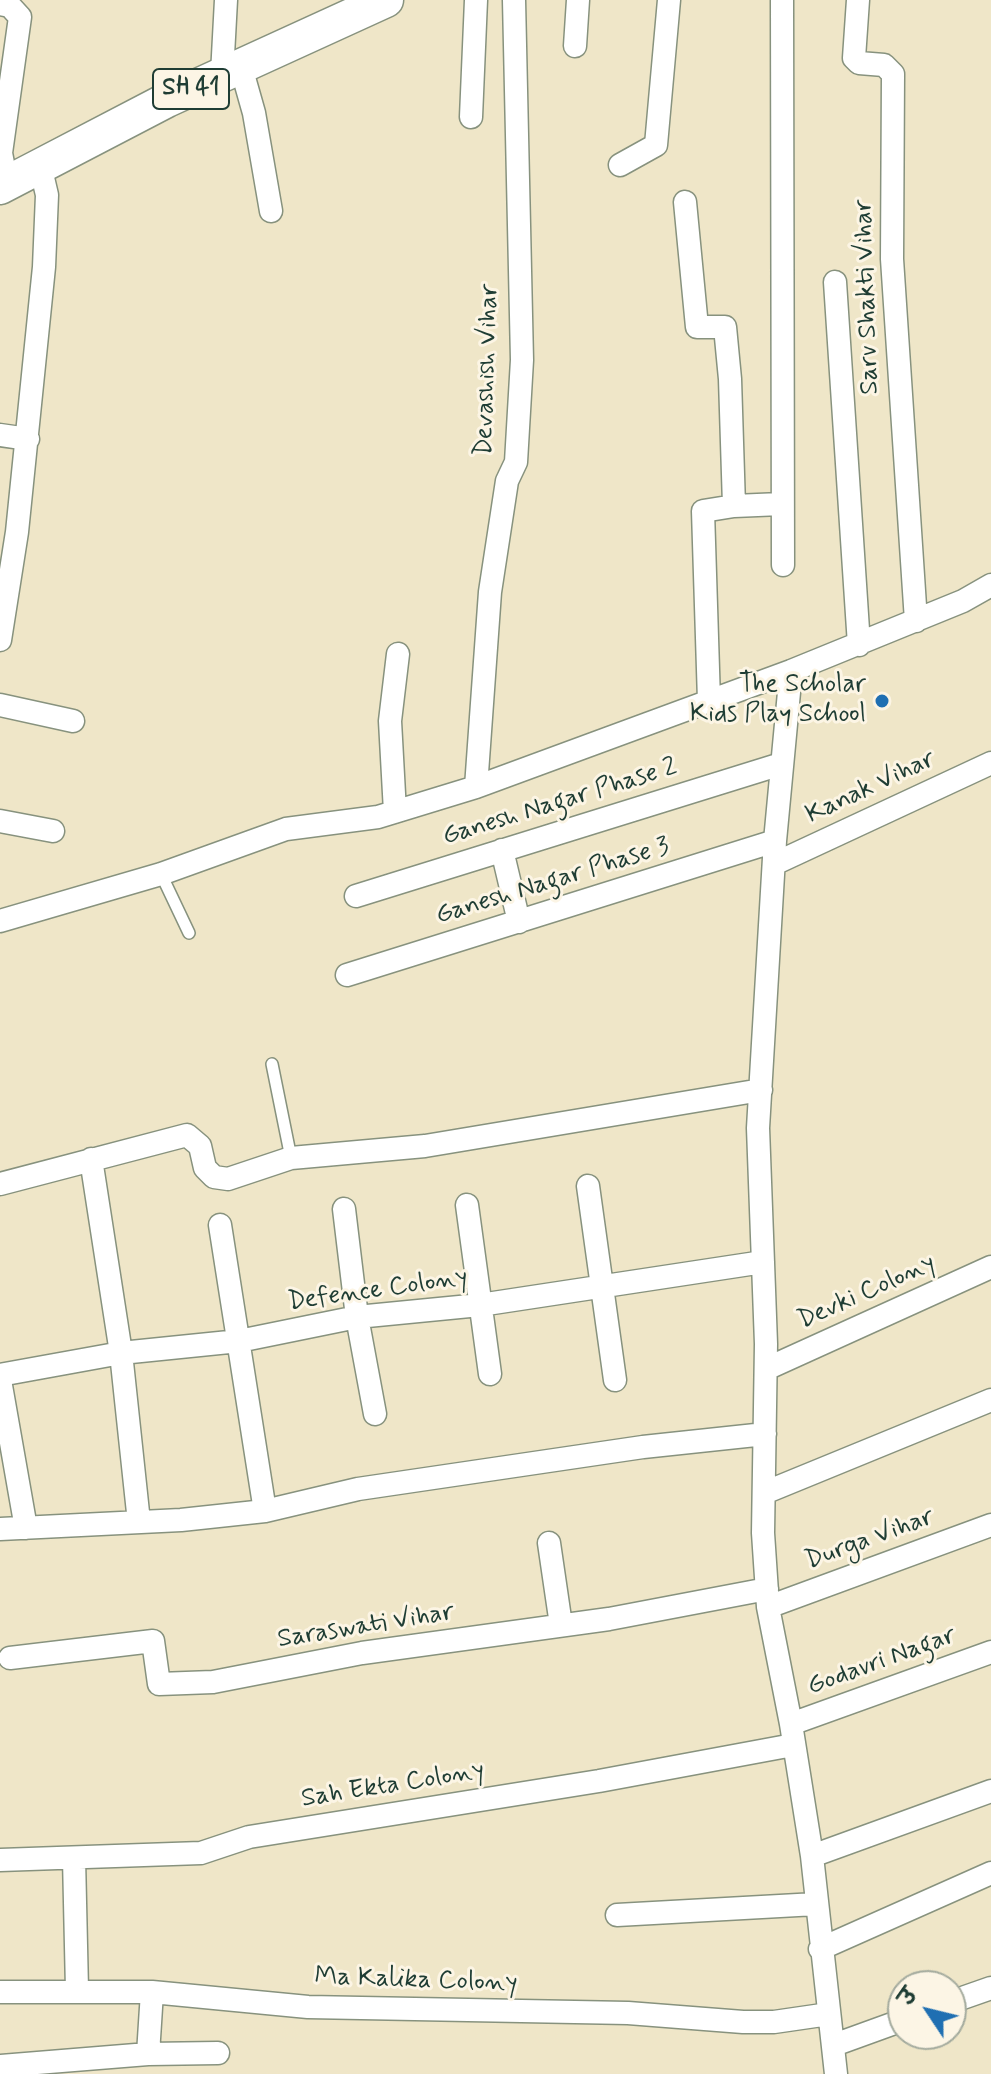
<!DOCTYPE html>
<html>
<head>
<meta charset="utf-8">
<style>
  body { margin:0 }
  #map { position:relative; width:991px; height:2074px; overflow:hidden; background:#efe6c8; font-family:Mynerve,"Playpen Sans Deva",sans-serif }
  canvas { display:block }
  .north { position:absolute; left:887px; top:1970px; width:80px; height:80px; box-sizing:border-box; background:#fcf5e5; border:2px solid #a4ab9e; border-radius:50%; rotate:305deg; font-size:22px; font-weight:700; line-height:32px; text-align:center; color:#1f3d34 }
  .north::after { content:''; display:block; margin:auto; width:28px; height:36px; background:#1f6fb2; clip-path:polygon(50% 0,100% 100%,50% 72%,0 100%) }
</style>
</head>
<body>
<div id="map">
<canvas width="991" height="2074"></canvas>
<div class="north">उ</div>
</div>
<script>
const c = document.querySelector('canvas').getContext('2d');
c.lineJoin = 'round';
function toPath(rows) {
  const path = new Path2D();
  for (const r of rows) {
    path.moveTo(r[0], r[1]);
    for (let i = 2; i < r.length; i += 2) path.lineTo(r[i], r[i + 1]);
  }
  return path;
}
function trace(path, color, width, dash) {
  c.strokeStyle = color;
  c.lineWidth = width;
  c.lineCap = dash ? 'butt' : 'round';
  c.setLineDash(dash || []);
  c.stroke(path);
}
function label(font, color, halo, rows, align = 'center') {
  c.font = font + ' Mynerve,sans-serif';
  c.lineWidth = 6;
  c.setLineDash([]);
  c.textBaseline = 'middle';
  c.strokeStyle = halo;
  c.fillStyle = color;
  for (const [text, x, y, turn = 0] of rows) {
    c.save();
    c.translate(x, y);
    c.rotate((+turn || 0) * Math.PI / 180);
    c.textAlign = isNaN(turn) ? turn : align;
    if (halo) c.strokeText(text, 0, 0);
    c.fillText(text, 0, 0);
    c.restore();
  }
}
const lane = toPath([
  [161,874,189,933],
  [272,1064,291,1158]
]);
const street = toPath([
  [782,0,783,565],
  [858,0,854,58,859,63,884,65,893,74,892,259,916,621],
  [0,4,10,6,20,17,1,153,7,184],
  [575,46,578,0],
  [241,67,254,113,271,211],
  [222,74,226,0],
  [471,117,476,0],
  [620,165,656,145,669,0],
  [685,202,697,327,725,327,730,379,734,506,703,511,709,701],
  [835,282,859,645],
  [0,435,28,439],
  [734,506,781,504],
  [0,640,17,532,44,267,47,195,40,165],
  [791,671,775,841,758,1128,766,1344,763,1533,768,1607,791,1724,812,1856,836,2074],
  [0,705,73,721],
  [476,787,490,592,507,481,516,462,522,360,514,0],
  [395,812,390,721,398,654],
  [0,821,53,831],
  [502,850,519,922],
  [774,864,991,763],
  [356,896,781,764],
  [0,921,161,874,286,829,378,817,476,787,791,671,963,601,991,585],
  [347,975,775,841],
  [91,1159,121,1353,139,1522],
  [0,1184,187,1135,200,1146,205,1168,214,1177,228,1179,291,1158,425,1146,761,1090],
  [588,1186,615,1380],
  [467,1205,490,1374],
  [344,1209,357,1317,375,1414],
  [220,1225,265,1511],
  [766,1369,991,1267],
  [0,1375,121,1353,239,1341,357,1317,480,1305,763,1262],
  [0,1380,26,1528],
  [764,1493,991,1400],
  [0,1529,181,1520,265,1511,358,1489,643,1447,765,1434],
  [549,1543,561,1625],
  [768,1607,991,1525],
  [10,1658,153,1641,159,1684,213,1682,362,1653,609,1619,767,1589],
  [791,1724,991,1652],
  [812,1856,991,1791],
  [74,1858,77,1990],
  [0,1860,201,1853,249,1837,599,1781,793,1745],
  [617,1915,816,1904],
  [820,1949,991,1873],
  [0,1992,152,1992,308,2007,628,2013,743,2022,774,2022,829,2014],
  [951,2002,991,1988],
  [834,2045,903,2020],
  [148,2054,152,1992],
  [0,2066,148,2054,218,2053]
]);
const primary = toPath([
  [0,187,167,100,386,0]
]);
trace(lane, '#87927e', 14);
trace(street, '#87927e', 25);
trace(primary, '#87927e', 37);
trace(lane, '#fff', 11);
trace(street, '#fff', 22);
trace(primary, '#fff', 34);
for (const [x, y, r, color] of [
  [882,701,8,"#1f6fb2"]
]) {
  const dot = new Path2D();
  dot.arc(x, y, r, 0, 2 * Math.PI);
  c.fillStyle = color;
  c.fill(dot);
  trace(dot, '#fcf5e5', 3);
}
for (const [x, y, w] of [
  [191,89,76]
]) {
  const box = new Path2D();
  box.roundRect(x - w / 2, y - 20, w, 40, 6);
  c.fillStyle = '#fcf5e5';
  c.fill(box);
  trace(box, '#1f3d34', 2);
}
label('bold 24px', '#1f3d34', null, [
  ["SH 41",191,89]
]);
label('26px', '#1f3d34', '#fcf5e5', [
  ["Sarv Shakti Vihar",868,297,-92],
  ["Devashish Vihar",488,370,-88],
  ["Kanak Vihar",871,788,-25],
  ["Ganesh Nagar Phase 2",560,803,-17],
  ["Ganesh Nagar Phase 3",553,882,-17],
  ["Defence Colony",378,1291,-8],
  ["Devki Colony",867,1293,-24],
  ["Durga Vihar",870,1540,-20],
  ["Saraswati Vihar",366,1627,-9],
  ["Godavri Nagar",882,1662,-20],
  ["Sah Ekta Colony",393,1786,-9],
  ["Ma Kalika Colony",416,1981,2]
]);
label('26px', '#1f3d34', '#fcf5e5', [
  ["The Scholar",866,686],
  ["Kids Play School",866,716]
], 'right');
</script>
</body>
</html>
